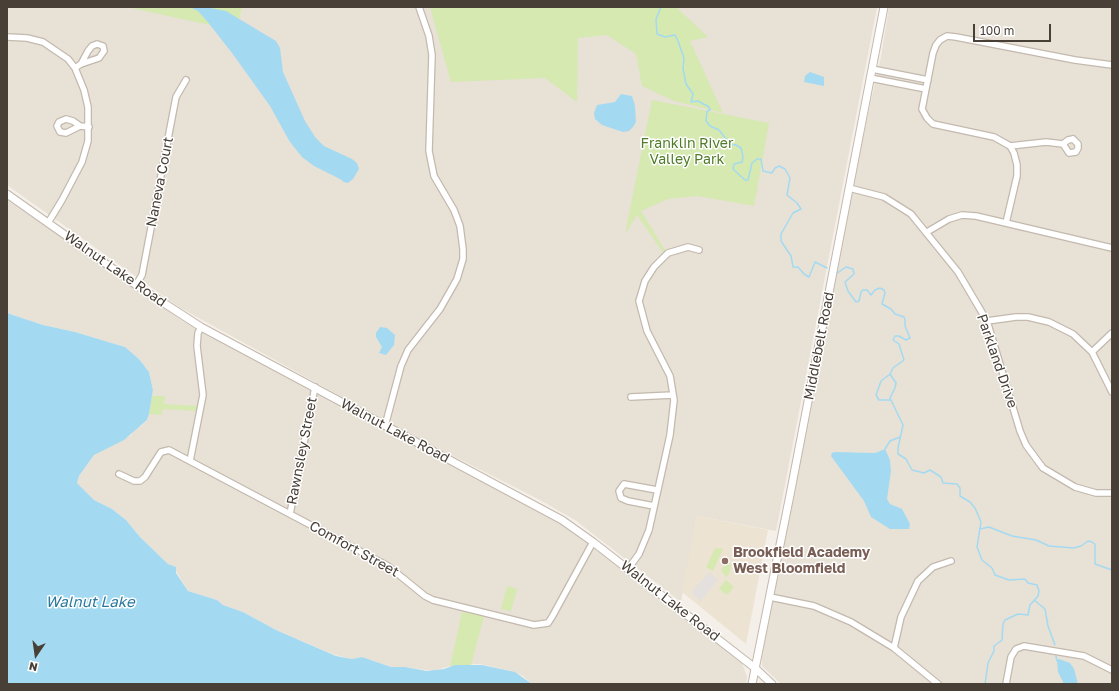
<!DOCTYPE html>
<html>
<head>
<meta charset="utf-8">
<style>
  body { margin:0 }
  #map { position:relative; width:1119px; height:691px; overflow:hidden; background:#f4efe8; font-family:"Golos Text",sans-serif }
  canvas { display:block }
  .frame { position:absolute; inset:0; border:8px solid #483f37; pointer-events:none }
  .north { position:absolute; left:16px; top:635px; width:40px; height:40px; -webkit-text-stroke:3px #fff; paint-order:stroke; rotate:193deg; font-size:11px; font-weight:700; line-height:16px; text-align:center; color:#483f37 }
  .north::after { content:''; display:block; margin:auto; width:14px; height:18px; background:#483f37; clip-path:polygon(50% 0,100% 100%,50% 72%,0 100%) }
  .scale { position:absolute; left:973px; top:24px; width:78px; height:18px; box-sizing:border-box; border:2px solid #483f37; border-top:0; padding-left:5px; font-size:12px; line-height:14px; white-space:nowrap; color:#483f37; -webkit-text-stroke:3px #fff; paint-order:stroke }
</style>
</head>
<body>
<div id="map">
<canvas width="1119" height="691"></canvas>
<div class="frame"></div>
<div class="north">N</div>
<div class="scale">100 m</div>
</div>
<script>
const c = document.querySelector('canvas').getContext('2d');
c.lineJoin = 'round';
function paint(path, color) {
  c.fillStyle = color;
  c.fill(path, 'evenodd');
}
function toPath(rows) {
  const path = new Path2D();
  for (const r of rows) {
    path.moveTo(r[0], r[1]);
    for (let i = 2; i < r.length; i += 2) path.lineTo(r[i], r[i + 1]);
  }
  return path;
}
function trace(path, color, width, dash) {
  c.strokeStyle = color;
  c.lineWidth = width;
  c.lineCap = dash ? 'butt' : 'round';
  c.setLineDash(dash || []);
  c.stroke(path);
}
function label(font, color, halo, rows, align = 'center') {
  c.font = font + ' "Golos Text",sans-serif';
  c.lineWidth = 3;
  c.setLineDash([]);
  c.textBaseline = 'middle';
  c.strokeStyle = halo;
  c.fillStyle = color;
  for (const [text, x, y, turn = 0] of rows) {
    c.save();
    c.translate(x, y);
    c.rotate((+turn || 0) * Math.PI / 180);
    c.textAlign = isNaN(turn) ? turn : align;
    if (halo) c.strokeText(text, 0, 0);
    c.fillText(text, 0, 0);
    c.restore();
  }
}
paint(toPath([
  [7,7,126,7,238,28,242,7,877,7,776,531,697,516,681,602,575,520,540,500,400,429,179,307,7,185],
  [889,7,1112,7,1112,684,781,684,762,666,762,656,794,486,860,148,881,57],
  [7,200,186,323,561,524,649,589,742,663,747,677,746,684,532,684,523,676,511,671,480,664,453,665,433,671,405,667,391,667,362,657,352,659,335,655,276,630,243,612,223,605,217,600,188,591,173,566,168,564,140,537,126,520,112,509,94,500,77,483,79,476,94,455,131,435,136,428,141,426,147,420,149,414,153,390,149,372,139,359,125,347,75,332,43,325,7,313]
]), '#e8e1d6');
paint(toPath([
  [697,516,768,530,746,644,682,592]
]), '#ede3d2');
paint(toPath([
  [126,7,242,7,238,28,209,23,210,25],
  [430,7,676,7,708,37,690,41,723,113,674,101,642,86,636,54,607,35,578,38,577,102,545,78,451,82],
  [652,100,769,123,754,206,698,196,668,199,641,211,666,252,664,254,637,215,625,234],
  [152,396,165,396,164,404,199,406,198,411,163,409,161,415,149,414],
  [715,548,723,549,713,571,706,567],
  [726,564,731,565,729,574,726,577,721,570],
  [726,580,734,587,727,595,719,589],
  [507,586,517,589,511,611,501,609],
  [462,612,484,616,471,665,450,667]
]), '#d5e9b1');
paint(toPath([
  [709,572,718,580,700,602,691,592]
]), '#e3e0dd');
paint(toPath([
  [190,7,205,7,226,11,276,41,280,48,283,72,305,121,315,137,324,146,352,159,357,163,359,169,353,179,348,183,344,182,340,179,314,166,302,157,290,142,270,106,232,53,207,21,198,11],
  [810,72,824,77,824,86,804,82,805,76],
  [621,94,632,96,635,106,636,122,633,127,629,131,623,132,602,125,595,119,594,113,597,105,615,102],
  [7,313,43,325,75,332,125,347,139,359,149,372,153,390,149,414,147,420,124,440,94,455,79,476,77,483,94,500,112,509,126,520,140,537,168,564,176,567,176,573,188,591,217,600,223,605,243,612,276,630,336,656,352,659,362,657,391,667,405,667,427,671,444,669,455,665,482,665,515,672,532,684,7,684],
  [380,327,387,328,395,335,394,345,386,355,379,353,382,347,376,337,376,333],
  [885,449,890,460,891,471,887,499,890,504,902,509,910,524,909,529,890,529,871,517,864,501,831,456,832,453,835,452,875,453],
  [1059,659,1070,663,1074,669,1078,684,1064,684,1058,672,1057,660]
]), '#a4daf1');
trace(toPath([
  [661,7,656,19,657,34,665,37,675,35,678,41,684,58,683,68,686,84,693,94,691,102,698,101,709,107,710,110,707,111,706,121,710,126,719,130,730,144,736,145,741,148,743,157,742,162,734,164,733,169,745,180,748,180,752,163,757,159,761,159,763,171,772,173,775,168,779,166,785,169,790,178,787,195,797,203,801,209,793,213,781,234,781,241,791,256,793,267,798,267,804,274,809,277,815,262,827,268],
  [836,274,846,267,853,269,854,274,845,282,848,291,856,302,859,301,861,292,863,290,867,290,871,295,875,290,880,288,884,290,885,293,882,304,891,309,895,314,904,317,905,320,905,326,910,338,906,340,899,336,895,336,893,340,899,344,904,360,893,368,890,374,896,383,895,388,890,398,903,425,898,448,898,454,906,459,912,470,924,473,930,470,941,477,943,483,957,484,960,488,960,496,970,502,975,508,981,522,977,547,982,560,992,568,995,575,1009,580,1025,579,1028,583,1037,585,1039,591,1038,596,1030,605,1028,615,1018,614,1005,620,1003,624,1002,640,994,646,994,651,988,663,985,684],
  [890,374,881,381,876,395,879,400,890,400],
  [885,449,890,441,900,437],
  [980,529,989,527,1012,536,1036,540,1049,546,1074,548,1081,546,1088,541,1092,542,1095,544,1095,564,1112,570],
  [1034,600,1045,609,1048,626,1055,645],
  [1056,656,1057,661]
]), '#a4daf1', 1.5);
const minor = toPath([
  [7,37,27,38,43,42,68,59,75,68,84,90,88,107,88,141,82,162,62,200,48,223],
  [75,68,81,64,99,58,104,51,103,46,97,44,92,46,88,51,81,64],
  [872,69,928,80],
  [870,78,926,89],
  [80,126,66,133,60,132,57,126,59,122,66,119,73,121,80,126,89,127],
  [1073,139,1078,144,1078,148,1076,152,1069,153,1063,144,1068,140,1073,139],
  [1010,146,1046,142,1063,144],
  [849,188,884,197,911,214,958,272,987,321,1020,431,1026,445,1037,460,1043,468,1075,487,1096,493,1112,493],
  [1006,223,1017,176,1017,165,1014,153,1010,146,994,137,933,124,927,118,922,109,933,53,936,45,940,40,947,36,956,37,1075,60,1112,65],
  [927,232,949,219,962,215,976,216,1112,248],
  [136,285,142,275,176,97,186,80],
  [987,321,1016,317,1028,317,1049,322,1073,334,1092,352,1112,392],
  [1092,352,1112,333],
  [631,397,673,395],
  [385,426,401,366,408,350,440,309,452,288,457,279,463,259,463,249,460,226,454,210,434,176,429,151,432,55,429,36,419,7],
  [190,461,203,395,197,346,198,333,201,327],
  [119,474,134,481,140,481,145,477,161,452,169,450,388,566,425,596,433,600,534,625,548,623,552,617,593,542],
  [654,506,628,501,621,498,619,491,624,484,657,490],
  [290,514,315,387],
  [628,569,639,554,649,530,670,435,674,400,670,376,647,331,639,301,645,281,654,267,668,253,688,247,699,250],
  [770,597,814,606,851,622,894,648,938,684],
  [894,648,901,617,918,581,933,567,951,561],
  [1006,684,1011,657,1016,649,1024,646,1084,656,1112,670]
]);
const tertiary = toPath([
  [7,194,136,285,201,327,562,520,593,542,755,668,772,684],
  [752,684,790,495,884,7]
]);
trace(minor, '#c3b9ae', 8);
trace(tertiary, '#c3b9ae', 9);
trace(minor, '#fff', 5.5);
trace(tertiary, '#fff', 7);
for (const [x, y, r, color] of [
  [725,561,4,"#8d6e63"]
]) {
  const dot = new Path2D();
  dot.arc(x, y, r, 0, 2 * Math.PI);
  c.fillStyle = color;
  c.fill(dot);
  trace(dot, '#fff', 1.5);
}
label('14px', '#507b29', '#fff', [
  ["Franklin River",687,144],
  ["Valley Park",687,160]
]);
label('14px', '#483f37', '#fff', [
  ["Naneva Court",160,182,-79],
  ["Walnut Lake Road",115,269,35],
  ["Middlebelt Road",819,346,-79],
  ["Parkland Drive",997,361,71],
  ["Walnut Lake Road",395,431,28],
  ["Rawnsley Street",302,451,-79],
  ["Comfort Street",354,549,29],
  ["Walnut Lake Road",670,601,38]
]);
label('bold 14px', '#785e54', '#fff', [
  ["Brookfield Academy",733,553],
  ["West Bloomfield",733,569]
], 'left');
label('italic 15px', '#2a799d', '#fff', [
  ["Walnut Lake",90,602]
]);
</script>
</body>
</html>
